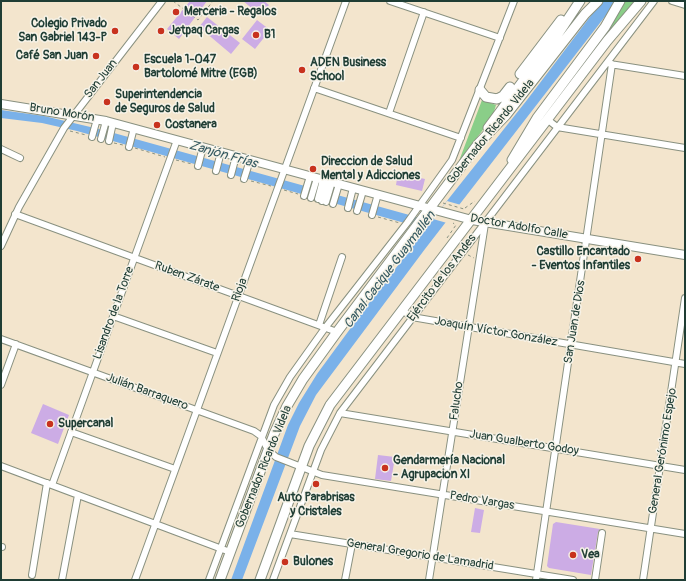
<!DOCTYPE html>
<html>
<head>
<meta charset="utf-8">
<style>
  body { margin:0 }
  #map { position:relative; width:686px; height:581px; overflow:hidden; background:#f3e5cd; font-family:Pangolin,sans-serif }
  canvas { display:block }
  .frame { position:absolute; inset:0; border:2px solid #1f3d34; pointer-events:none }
</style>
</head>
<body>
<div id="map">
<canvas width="686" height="581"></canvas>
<div class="frame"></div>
</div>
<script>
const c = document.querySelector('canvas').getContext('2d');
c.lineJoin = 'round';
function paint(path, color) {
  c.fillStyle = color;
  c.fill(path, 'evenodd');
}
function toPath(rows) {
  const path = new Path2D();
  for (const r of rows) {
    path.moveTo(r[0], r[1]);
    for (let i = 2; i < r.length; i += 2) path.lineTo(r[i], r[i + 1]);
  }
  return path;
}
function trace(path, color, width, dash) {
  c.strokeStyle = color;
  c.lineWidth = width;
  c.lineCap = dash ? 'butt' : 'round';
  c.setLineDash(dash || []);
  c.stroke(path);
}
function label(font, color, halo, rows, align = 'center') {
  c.font = font + ' Pangolin,sans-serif';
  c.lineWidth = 3;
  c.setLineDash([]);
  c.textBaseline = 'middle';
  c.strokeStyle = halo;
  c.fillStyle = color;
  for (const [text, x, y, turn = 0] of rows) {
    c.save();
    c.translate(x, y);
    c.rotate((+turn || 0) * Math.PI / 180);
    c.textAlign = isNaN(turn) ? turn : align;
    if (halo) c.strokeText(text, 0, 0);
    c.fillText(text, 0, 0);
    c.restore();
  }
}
paint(toPath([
  [623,1,635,1,605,36],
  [482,100,496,105,492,118,459,161]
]), '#8ace88');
paint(toPath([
  [602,1,617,1,425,249,316,395,300,426,242,580,231,580,288,425,299,403,317,374,372,299,426,229,77,131,42,123,1,118,1,110,44,116,103,130,431,221,527,100]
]), '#7ab1e9');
paint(toPath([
  [447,201,461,205,447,223,433,219]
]), '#f3e5cd');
paint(toPath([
  [190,1,207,1,179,39,167,29],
  [243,1,264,1,269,5,260,15],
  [207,17,240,43,231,54,199,27],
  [257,20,270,30,255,49,242,39],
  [398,173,425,179,422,191,396,185],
  [43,404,69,415,58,444,31,433],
  [378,455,395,457,391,481,375,479],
  [475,508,484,510,480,533,471,532],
  [556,522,600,529,598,532,591,575,549,568,547,566,553,524]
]), '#ccace5');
const minor = toPath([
  [390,1,500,38],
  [672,1,685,5],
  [610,64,685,76],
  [314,88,461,138],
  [389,113,424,12],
  [548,120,557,127,685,148],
  [92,137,97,119],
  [101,139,106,121],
  [109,141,113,123],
  [129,147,134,128],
  [1,149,20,158],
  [198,166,203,147],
  [216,171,221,152],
  [231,175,236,156],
  [244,179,250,160],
  [304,196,310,176],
  [311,198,317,178],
  [318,199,323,180],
  [322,201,327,181],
  [326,202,332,182],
  [333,204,339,184],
  [348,208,353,188],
  [357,211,363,191],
  [15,214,337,332],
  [372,215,378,194],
  [1,246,19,207,64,128,162,1],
  [403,311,412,317,685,364],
  [113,316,217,353],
  [319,325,342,257],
  [1,339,254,431,261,436,268,450,276,457,322,475,685,534],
  [1,385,16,344],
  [340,413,685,470],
  [71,432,175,469],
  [1,466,230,552],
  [52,485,177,140],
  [290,534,573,580],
  [1,547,2,547],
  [32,575,47,483],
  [62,580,78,495],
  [135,580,346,1],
  [209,580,274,405,290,377,325,328,407,223,452,160,514,1],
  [273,580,321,450,340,413,654,1],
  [345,580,352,544],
  [429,580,485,224],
  [536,580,612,64],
  [595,580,602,533],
  [643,580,685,298]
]);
const major = toPath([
  [1,104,106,121,472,220,685,255]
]);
const highway = toPath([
  [520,74,561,20],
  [480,90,486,97,497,99,503,96,510,87],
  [488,128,558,34,580,1],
  [512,160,537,118,605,27,620,1],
  [220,580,274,434,287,406,303,379,337,332,478,144,506,115,585,14,598,1],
  [260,580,309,446,330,405,607,41,641,1]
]);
trace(minor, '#899180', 8);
trace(major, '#899180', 10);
trace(highway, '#899180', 11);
trace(toPath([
  [173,1,198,20,213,1],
  [70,131,86,135],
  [114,143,123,145],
  [135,148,165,157],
  [176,160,192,164],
  [251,181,271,186],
  [284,190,298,194],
  [443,203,464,209],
  [465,208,475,201],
  [378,217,400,223],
  [447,238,456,225,453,223],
  [468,255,474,258]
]), '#899180', 1, [3, 3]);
trace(minor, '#fff', 6);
trace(major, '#fff', 8);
trace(highway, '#fff', 9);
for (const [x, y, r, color] of [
  [176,12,4,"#c8321e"],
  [115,31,4,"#c8321e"],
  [161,31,4,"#c8321e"],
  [256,35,4,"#c8321e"],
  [96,56,4,"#c8321e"],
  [136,67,4,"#c8321e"],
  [302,70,4,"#c8321e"],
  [107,102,4,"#c8321e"],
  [157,125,4,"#c8321e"],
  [313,169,4,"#c8321e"],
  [638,259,4,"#c8321e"],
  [50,424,4,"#c8321e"],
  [385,468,4,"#c8321e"],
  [316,484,4,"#c8321e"],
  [573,555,4,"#c8321e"],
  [285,562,4,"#c8321e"]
]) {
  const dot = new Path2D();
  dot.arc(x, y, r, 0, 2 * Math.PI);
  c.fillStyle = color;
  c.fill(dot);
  trace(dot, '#f7f3e8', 1.5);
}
label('bold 12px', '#1f3d34', '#f7f3e8', [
  ["Merceria - Regalos",184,12],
  ["Colegio Privado",107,24,"right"],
  ["San Gabriel 143-P",107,38,"right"],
  ["Jetpaq Cargas",169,31],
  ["B1",264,35],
  ["Café San Juan",88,56,"right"],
  ["Escuela 1-047",144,60],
  ["Bartolomé Mitre (EGB)",144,74],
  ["ADEN Business",310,63],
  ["School",310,77],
  ["Superintendencia",115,95],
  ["de Seguros de Salud",115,109],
  ["Costanera",165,125],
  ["Direccion de Salud",321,162],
  ["Mental y Adicciones",321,176],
  ["Castillo Encantado",630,252,"right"],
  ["- Eventos Infantiles",630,266,"right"],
  ["Supercanal",58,424],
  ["Gendarmería Nacional",393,461],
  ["- Agrupacion XI",393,475],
  ["Auto Parabrisas",316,498,"center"],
  ["y Cristales",316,512,"center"],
  ["Vea",581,555],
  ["Bulones",293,562]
], 'left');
label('12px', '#1f3d34', '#f7f3e8', [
  ["San Juan",101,79,-52],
  ["Bruno Morón",62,113,9],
  ["Gobernador Ricardo Videla",491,132,-51],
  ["Doctor Adolfo Calle",519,227,10],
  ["Ruben Zárate",187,277,20],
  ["Ejército de los Andes",442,278,-53],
  ["Rioja",240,290,-70],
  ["Lisandro de la Torre",114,313,-70],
  ["San Juan de Dios",575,322,-81],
  ["Joaquín Víctor González",496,332,10],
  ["Julián Barraquero",147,392,20],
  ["Falucho",457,401,-82],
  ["Juan Gualberto Godoy",524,443,9],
  ["General Gerónimo Espejo",663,451,-81],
  ["Gobernador Ricardo Videla",264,467,-68],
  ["Pedro Vargas",482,501,9],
  ["General Gregorio de Lamadrid",420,555,9]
]);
label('italic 13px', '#365a61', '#f7f3e8', [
  ["Zanjón Frías",223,155,16],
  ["Canal Cacique Guaymallén",390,270,-53]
]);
</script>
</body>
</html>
